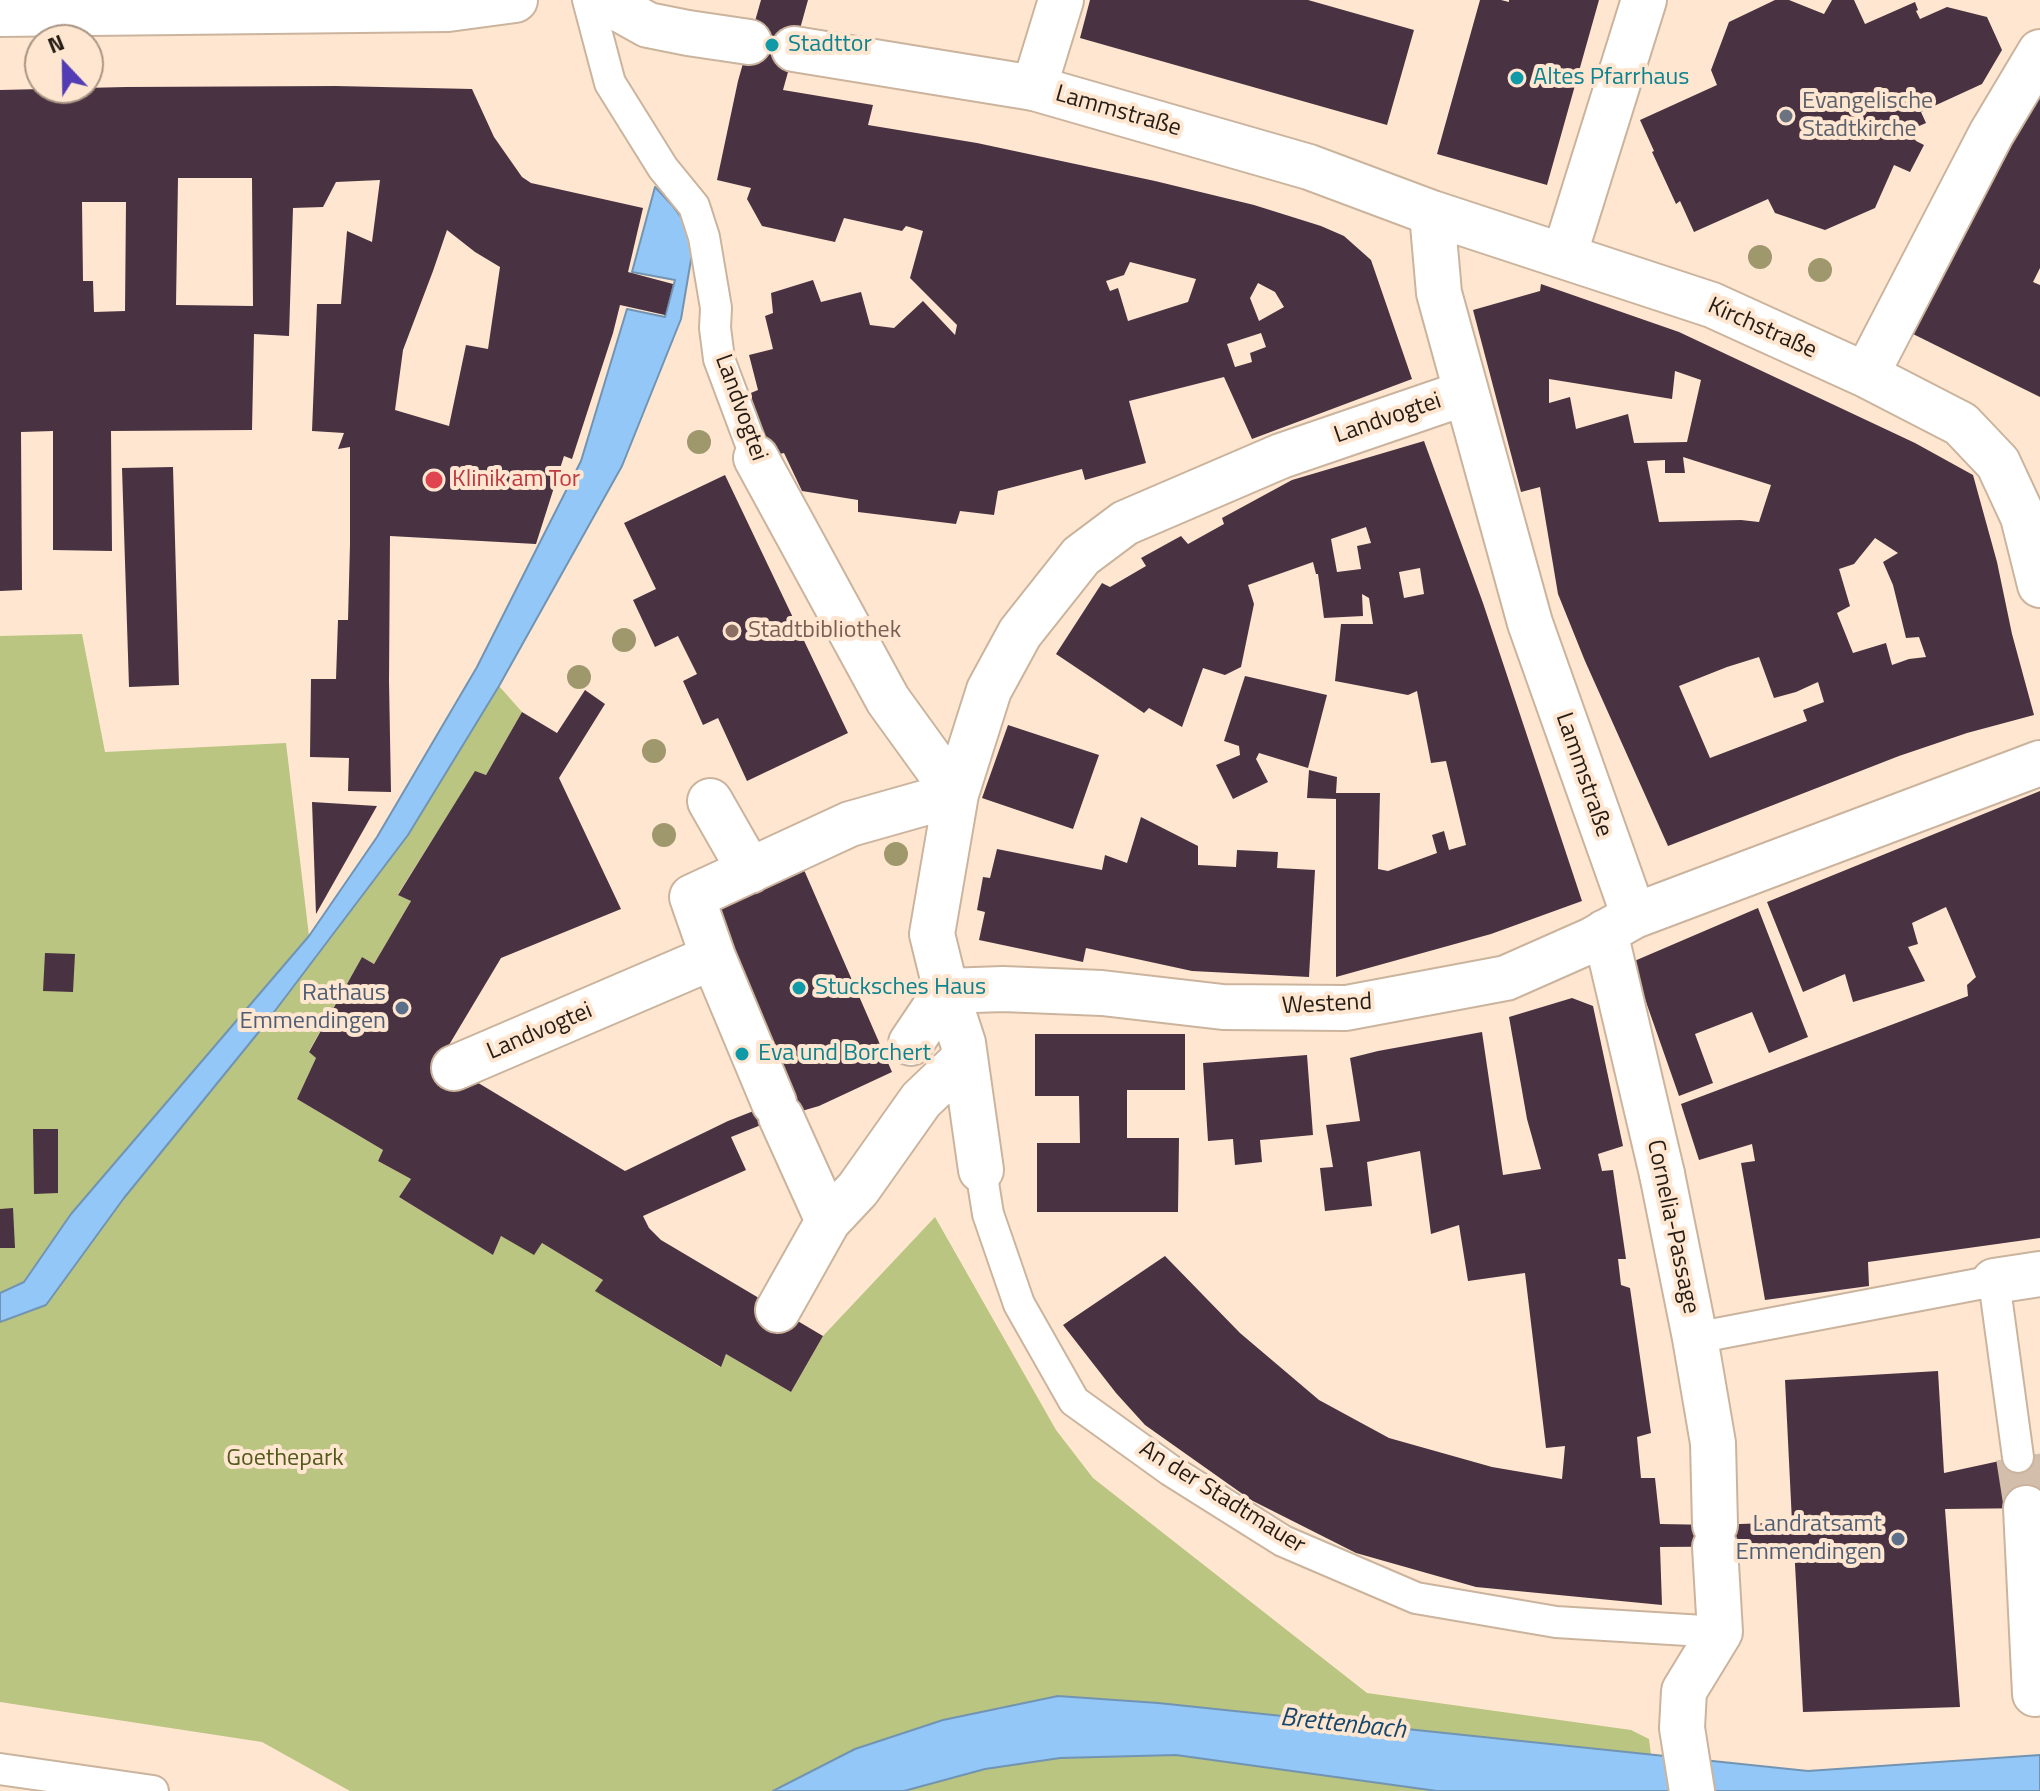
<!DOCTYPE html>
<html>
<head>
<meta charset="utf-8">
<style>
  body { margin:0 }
  #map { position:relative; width:2040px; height:1791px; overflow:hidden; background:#ffe6d0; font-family:"Titillium Web",sans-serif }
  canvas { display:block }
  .north { position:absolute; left:24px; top:24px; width:80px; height:80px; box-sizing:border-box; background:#ffe6d0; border:2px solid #a89685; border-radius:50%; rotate:338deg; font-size:22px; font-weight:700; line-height:32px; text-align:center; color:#251d15 }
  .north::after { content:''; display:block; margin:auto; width:28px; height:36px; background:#523db4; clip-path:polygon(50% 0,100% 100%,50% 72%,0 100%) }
</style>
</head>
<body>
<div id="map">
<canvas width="2040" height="1791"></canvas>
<div class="north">N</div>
</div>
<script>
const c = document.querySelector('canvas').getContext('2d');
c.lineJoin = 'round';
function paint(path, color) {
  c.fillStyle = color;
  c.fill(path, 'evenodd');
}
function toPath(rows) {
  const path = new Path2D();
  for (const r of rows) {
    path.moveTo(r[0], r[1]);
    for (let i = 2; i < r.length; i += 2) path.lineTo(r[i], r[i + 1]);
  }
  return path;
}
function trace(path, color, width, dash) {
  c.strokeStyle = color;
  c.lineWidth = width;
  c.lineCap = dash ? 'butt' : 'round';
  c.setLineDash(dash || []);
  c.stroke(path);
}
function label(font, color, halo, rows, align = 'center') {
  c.font = font + ' "Titillium Web",sans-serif';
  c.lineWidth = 8;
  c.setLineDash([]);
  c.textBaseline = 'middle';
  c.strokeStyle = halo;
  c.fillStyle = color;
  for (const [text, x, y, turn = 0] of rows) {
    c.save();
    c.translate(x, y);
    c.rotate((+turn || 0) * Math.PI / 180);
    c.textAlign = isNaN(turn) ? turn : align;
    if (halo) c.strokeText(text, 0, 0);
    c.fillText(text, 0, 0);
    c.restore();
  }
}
paint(toPath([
  [82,634,105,752,286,743,309,936,71,1214,24,1283,0,1293,0,636],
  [499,686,522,712,486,775,475,772,398,894,411,901,374,964,362,957,309,1051,316,1058,297,1099,383,1150,378,1161,411,1179,399,1197,493,1255,501,1236,534,1254,542,1243,603,1280,596,1291,720,1367,726,1354,791,1392,823,1336,935,1217,1056,1430,1093,1478,1367,1693,1631,1730,1649,1739,1651,1755,1158,1703,1058,1696,943,1720,855,1749,773,1791,350,1791,262,1742,0,1702,0,1322,46,1304,124,1198,262,1028,408,835],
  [1176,1755,1437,1791,904,1791,985,1769,1060,1758]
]), '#b9c580');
const water = toPath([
  [655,187,672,205,695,236,681,319,622,466,499,686,408,835,262,1028,124,1198,46,1305,0,1322,0,1293,24,1282,71,1214,309,936,377,837,477,667,581,461,627,309,665,317,675,280,632,272,655,187],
  [1058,1696,1158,1703,1808,1771,2040,1755,2040,1791,1437,1791,1176,1755,1060,1758,985,1769,904,1791,773,1791,855,1749,943,1720,1058,1696]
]);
paint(water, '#93c7f7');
trace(water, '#7294b3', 2);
paint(toPath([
  [761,0,808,0,783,90,873,105,868,125,977,143,1155,181,1254,205,1321,226,1344,236,1371,260,1412,379,1252,439,1224,377,1129,401,1146,463,1085,480,1082,469,998,491,994,515,960,511,956,524,858,512,858,500,802,491,784,453,771,456,746,395,758,390,749,355,773,349,765,316,773,313,771,293,813,280,821,302,861,292,870,325,894,328,923,301,955,335,957,325,910,278,923,231,906,226,902,231,844,218,835,242,762,226,747,199,751,188,717,180,738,81],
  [1130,262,1196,279,1188,302,1128,321,1118,288,1110,291,1106,281,1124,275],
  [1258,283,1275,292,1284,307,1259,321,1250,298],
  [1261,333,1266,347,1250,353,1252,362,1235,367,1227,344],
  [1090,0,1308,0,1414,30,1387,125,1080,38],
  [1480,0,1501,0,1509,2,1509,0,1599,0,1547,185,1437,154],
  [1775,0,1789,0,1824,14,1832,0,1854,0,1865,24,1915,2,1918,10,1916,11,1920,19,1947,7,1987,17,2002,50,1982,84,1921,112,1926,123,1910,130,1916,141,1924,145,1910,172,1894,165,1875,208,1825,230,1775,213,1768,199,1694,232,1680,201,1676,204,1652,152,1654,151,1640,120,1717,85,1711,70,1729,22],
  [2040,69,2040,268,2033,282,2040,285,2040,397,1909,332],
  [336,86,472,89,494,137,522,177,531,183,643,208,628,272,673,284,665,315,620,305,613,333,572,459,564,456,536,544,390,536,389,681,391,792,348,791,349,758,310,757,311,679,336,679,338,620,348,620,350,544,350,447,338,449,344,433,312,431,317,304,341,304,347,231,372,242,380,180,336,182,323,207,293,208,289,336,254,334,252,430,111,431,112,551,53,550,53,431,21,432,22,590,0,591,0,90,126,87],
  [178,178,252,178,253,306,176,305],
  [82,202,126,202,125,311,94,312,93,281,83,281],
  [447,230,475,252,500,267,488,349,466,345,449,426,395,410,403,350,433,271],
  [1541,284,1679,332,1915,443,1973,475,1997,562,2012,634,2034,715,1967,733,1899,756,1668,846,1585,661,1558,594,1540,487,1521,492,1473,310,1540,291],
  [1675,371,1701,380,1687,442,1634,443,1628,414,1576,429,1570,397,1549,403,1549,379,1672,399],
  [1683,457,1771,485,1759,522,1741,520,1659,522,1647,461,1665,460,1665,473,1685,473],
  [1875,538,1898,553,1883,562,1893,585,1906,638,1919,637,1926,657,1909,659,1892,665,1886,643,1853,653,1837,613,1850,606,1839,569,1854,564],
  [1759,657,1774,698,1796,692,1818,682,1824,702,1803,710,1807,721,1710,758,1679,686,1727,667],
  [1424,441,1483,603,1582,901,1491,934,1336,977,1336,799,1307,798,1309,770,1337,777,1336,793,1380,793,1378,869,1388,871,1437,853,1432,835,1444,831,1449,850,1466,845,1446,761,1431,763,1417,691,1408,695,1335,681,1341,624,1373,624,1369,598,1362,594,1363,616,1324,618,1318,574,1316,574,1313,562,1248,585,1254,604,1241,667,1225,675,1203,668,1182,727,1149,708,1144,713,1056,654,1102,583,1110,587,1146,566,1141,558,1181,536,1188,544,1224,524,1222,518,1292,480],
  [1366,527,1371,543,1357,546,1361,569,1337,572,1331,539],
  [1420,568,1424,594,1404,598,1399,572],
  [173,467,179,685,129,687,122,468],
  [725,475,848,733,747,781,718,718,703,725,683,681,697,674,678,636,655,647,633,600,656,589,624,523],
  [1245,676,1327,695,1308,768,1259,753,1256,759,1268,782,1233,799,1216,765,1240,755,1239,746,1224,741],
  [585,690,605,704,559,778,621,909,501,958,440,1060,625,1171,728,1121,774,1103,707,905,801,863,892,1072,819,1106,781,1117,731,1137,746,1170,643,1216,649,1228,661,1240,823,1336,791,1392,726,1354,721,1367,595,1291,603,1280,542,1243,534,1255,501,1236,493,1255,399,1197,411,1179,378,1161,383,1150,297,1099,316,1058,309,1052,362,957,374,964,411,901,398,895,475,771,486,775,522,712,557,733],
  [1008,725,1099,755,1073,829,982,798],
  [2040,791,2040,1238,1868,1262,1869,1286,1765,1300,1741,1163,1755,1161,1752,1144,1699,1160,1681,1104,1968,996,1967,985,1976,977,1946,907,1912,923,1918,944,1908,947,1925,981,1853,1002,1845,974,1803,992,1767,902],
  [312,802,377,806,316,914],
  [1141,817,1198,846,1198,865,1236,867,1237,850,1278,852,1277,868,1315,870,1309,977,1192,971,1086,948,1083,962,979,940,985,912,977,910,983,877,990,878,997,849,1102,870,1105,855,1127,863],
  [1758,908,1808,1037,1769,1053,1752,1012,1695,1034,1713,1083,1679,1096,1632,962],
  [45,953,75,954,73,992,43,991],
  [1572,998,1593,1006,1623,1146,1598,1154,1602,1171,1613,1170,1626,1259,1618,1259,1621,1285,1630,1288,1651,1433,1637,1437,1641,1478,1655,1478,1660,1524,1715,1525,1792,1522,1785,1380,1938,1371,1944,1473,2018,1457,2040,1455,2040,1508,1945,1509,1960,1707,1803,1712,1794,1546,1660,1547,1662,1605,1476,1587,1356,1553,1251,1500,1145,1425,1116,1393,1063,1325,1165,1256,1240,1333,1319,1400,1389,1438,1492,1467,1562,1479,1565,1446,1546,1448,1525,1273,1468,1281,1459,1225,1431,1234,1420,1151,1367,1162,1372,1206,1325,1211,1320,1168,1333,1167,1326,1125,1360,1121,1350,1058,1378,1051,1482,1032,1503,1175,1541,1169,1527,1119,1509,1017],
  [1035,1034,1185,1034,1185,1090,1127,1090,1127,1138,1179,1138,1178,1212,1037,1212,1037,1143,1080,1143,1079,1096,1035,1096],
  [1307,1055,1313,1135,1260,1140,1262,1162,1235,1165,1233,1139,1208,1141,1203,1063],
  [33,1129,58,1129,58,1193,34,1194],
  [13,1208,15,1248,0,1248,0,1209]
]), '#493342');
trace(toPath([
  [2018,1457,2026,1508]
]), '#d3beab', 44, [44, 22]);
const service = toPath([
  [588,0,610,83,663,168,694,206,704,237,716,308,715,328,719,359,756,458],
  [981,1170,988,1214,1019,1304,1074,1401,1170,1470,1283,1541,1416,1598,1556,1622,1720,1632],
  [1695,1338,1994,1281,2018,1457],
  [0,1769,153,1791]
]);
const pedestrian = toPath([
  [603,0,648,25,688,33,749,42],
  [794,49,1034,88,1309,167,1432,213,1712,305,1866,375,1961,424,1998,463,2023,517,2040,585],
  [1432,213,1439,293,1530,623,1634,916],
  [1564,256,1644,0],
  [1866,375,1991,134,2040,52],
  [756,458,888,700,956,794],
  [710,801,750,871],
  [1605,932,1662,1174],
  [713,957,692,897,850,824,956,794],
  [946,991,1003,989,1102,993,1223,1007,1346,1008,1506,978,1592,940,1634,916,2040,763],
  [911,1043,946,991],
  [454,1068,713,957,774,1103],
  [781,1117,828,1221],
  [981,1170,963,1043,946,991,932,934,956,794,989,690,1020,633,1081,556,1125,523,1281,456,1465,393],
  [1994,1281,2040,1274],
  [778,1310,828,1221,858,1189,921,1100,965,1058],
  [2026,1508,2035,1694]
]);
const minor = toPath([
  [1034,88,1061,0],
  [1662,1174,1695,1338,1713,1443,1715,1525],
  [1692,1791,1682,1728,1684,1691,1720,1632,1715,1547]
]);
const tertiary = toPath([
  [0,14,448,9,515,0]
]);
trace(service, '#cbb49e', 34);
trace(pedestrian, '#cbb49e', 48);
trace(minor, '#cbb49e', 48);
trace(tertiary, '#cbb49e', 48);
trace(service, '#fff', 30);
trace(pedestrian, '#fff', 44);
trace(minor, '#fff', 44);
trace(tertiary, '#fff', 44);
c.fillStyle = '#9f986d';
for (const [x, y] of [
  [1760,257],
  [1820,270],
  [699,442],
  [624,640],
  [579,677],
  [654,751],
  [664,835],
  [896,854]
]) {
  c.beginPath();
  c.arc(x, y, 12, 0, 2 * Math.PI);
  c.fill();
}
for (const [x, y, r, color] of [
  [772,45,8,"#0f9aa8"],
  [1517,78,8,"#0f9aa8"],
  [1786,116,8,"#6b7280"],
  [434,480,10,"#e0444e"],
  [732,631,8,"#8d6e63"],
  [799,988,8,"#0f9aa8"],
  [402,1008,8,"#5c6f8a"],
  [742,1054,8,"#0f9aa8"],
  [1898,1539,8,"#5c6f8a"]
]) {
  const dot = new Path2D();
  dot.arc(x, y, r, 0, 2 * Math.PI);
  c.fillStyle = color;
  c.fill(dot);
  trace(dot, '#ffe6d0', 3);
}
label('24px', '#0d838f', '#ffe6d0', [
  ["Stadttor",788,45],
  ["Altes Pfarrhaus",1533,78],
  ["Stucksches Haus",815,988],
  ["Eva und Borchert",758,1054]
], 'left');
label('24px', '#5b616d', '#ffe6d0', [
  ["Evangelische",1802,102],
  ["Stadtkirche",1802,130]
], 'left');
label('24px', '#251d15', '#ffe6d0', [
  ["Lammstraße",1118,112,16],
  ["Kirchstraße",1762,329,24],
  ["Landvogtei",740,408,70],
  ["Landvogtei",1388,419,-19],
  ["Lammstraße",1583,775,71],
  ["Westend",1327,1005,-3],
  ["Landvogtei",540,1032,-23],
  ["Cornelia-Passage",1672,1227,78],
  ["An der Stadtmauer",1222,1498,32]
]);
label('24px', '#be3a42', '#ffe6d0', [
  ["Klinik am Tor",452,480]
], 'left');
label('24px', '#785e54', '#ffe6d0', [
  ["Stadtbibliothek",748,631]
], 'left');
label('24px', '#4e5e75', '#ffe6d0', [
  ["Rathaus",386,994],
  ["Emmendingen",386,1022],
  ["Landratsamt",1882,1525],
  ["Emmendingen",1882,1553]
], 'right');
label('24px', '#51591c', '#ffe6d0', [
  ["Goethepark",285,1459]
]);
label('italic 26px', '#16476d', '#ffe6d0', [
  ["Brettenbach",1343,1725,6]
]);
</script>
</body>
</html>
